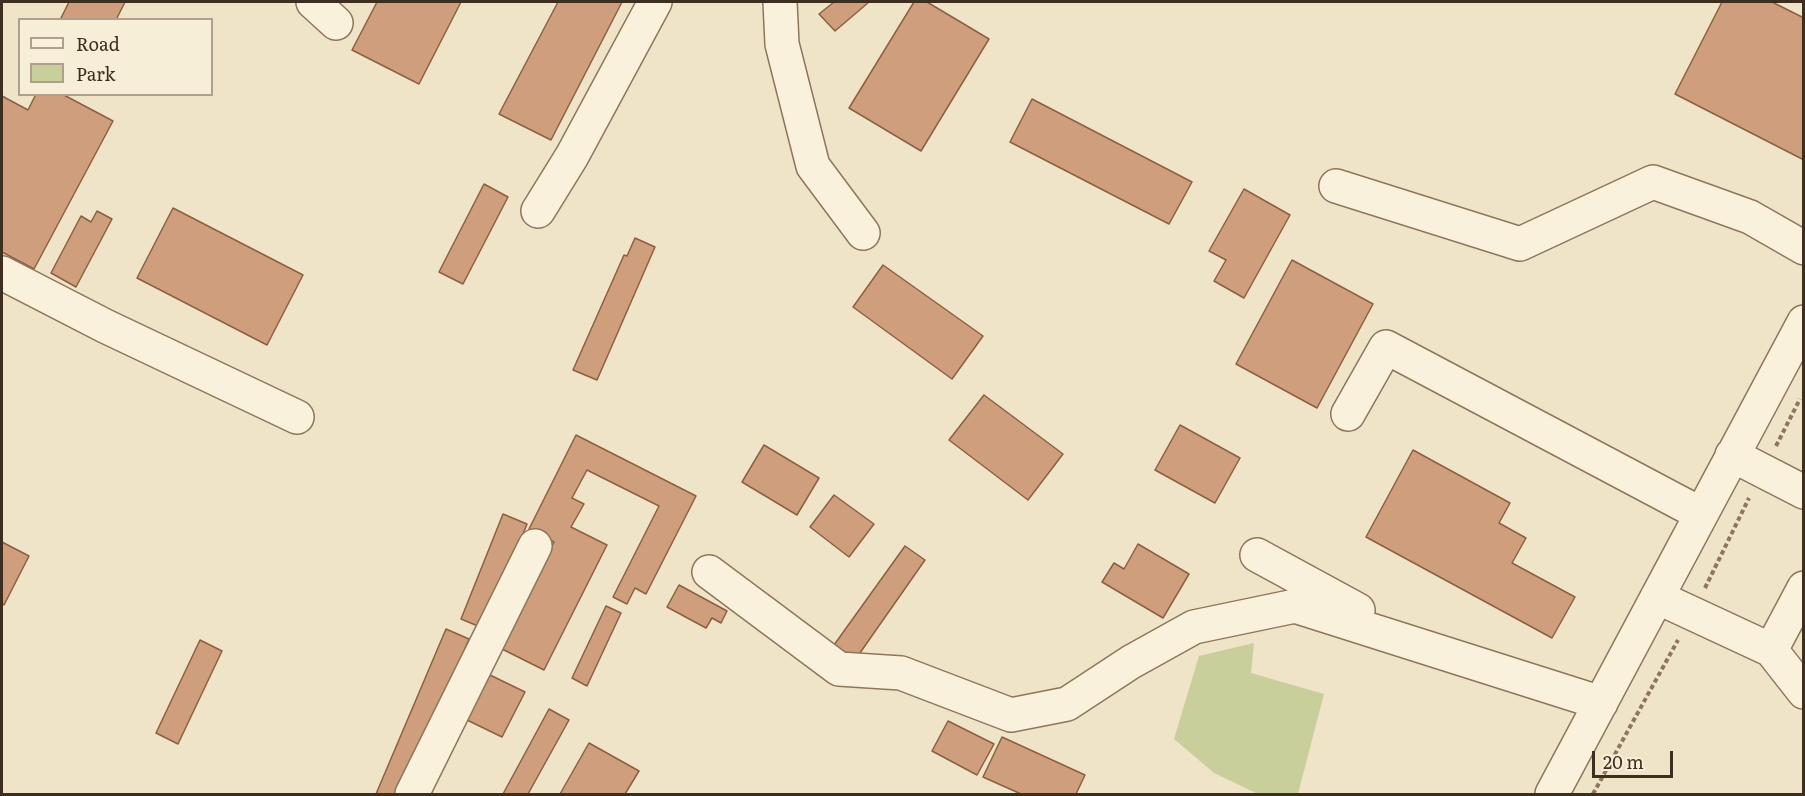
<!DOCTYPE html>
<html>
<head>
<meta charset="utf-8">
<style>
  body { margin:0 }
  #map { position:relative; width:1805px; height:796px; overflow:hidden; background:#f0e4c8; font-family:Literata,serif }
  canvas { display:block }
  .frame { position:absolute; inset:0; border:3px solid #3d2e20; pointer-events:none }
  .legend { position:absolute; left:18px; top:18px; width:195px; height:78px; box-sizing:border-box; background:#f7eed8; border:2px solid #ada18e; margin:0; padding:8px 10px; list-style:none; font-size:18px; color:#3d2e20 }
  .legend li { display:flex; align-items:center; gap:12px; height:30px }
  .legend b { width:30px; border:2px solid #ada18e }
  .scale { position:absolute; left:1592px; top:751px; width:81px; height:27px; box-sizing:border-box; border:3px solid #3d2e20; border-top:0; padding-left:8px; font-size:18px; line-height:21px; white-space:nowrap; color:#3d2e20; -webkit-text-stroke:4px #f7eed8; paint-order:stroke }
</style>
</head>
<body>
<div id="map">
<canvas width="1805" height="796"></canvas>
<div class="frame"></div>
<ul class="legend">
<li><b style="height:8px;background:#faf1dc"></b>Road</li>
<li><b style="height:16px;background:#c9cf9b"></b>Park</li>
</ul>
<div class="scale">20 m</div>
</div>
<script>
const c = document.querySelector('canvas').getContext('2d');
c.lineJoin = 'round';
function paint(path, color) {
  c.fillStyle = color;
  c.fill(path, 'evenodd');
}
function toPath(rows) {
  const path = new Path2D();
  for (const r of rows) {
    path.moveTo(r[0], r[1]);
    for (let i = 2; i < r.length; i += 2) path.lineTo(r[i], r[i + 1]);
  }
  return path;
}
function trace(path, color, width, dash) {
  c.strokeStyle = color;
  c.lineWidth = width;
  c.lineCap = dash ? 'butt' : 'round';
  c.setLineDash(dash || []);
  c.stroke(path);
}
paint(toPath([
  [1254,643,1251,673,1324,694,1298,794,1258,794,1214,773,1174,739,1199,656]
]), '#c9cf9b');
const building = toPath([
  [69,2,125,2,116,20,60,20,69,2],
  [377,2,461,2,419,84,352,50,377,2],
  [558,2,622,2,551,140,499,114,558,2],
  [834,2,869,2,835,31,819,14,834,2],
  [914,2,927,2,989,39,921,151,849,108,914,2],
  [1722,2,1772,2,1804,18,1804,160,1675,94,1722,2],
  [36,94,62,94,113,121,34,269,2,252,2,96,28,110,36,94],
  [1032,99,1192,182,1169,224,1010,142,1032,99],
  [484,184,508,197,463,284,439,272,484,184],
  [1244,189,1290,215,1244,298,1214,281,1226,260,1209,251,1244,189],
  [173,208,303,275,267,345,137,278,173,208],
  [97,211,112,219,76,287,51,273,81,216,91,222,97,211],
  [635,238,655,247,597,380,573,370,624,255,627,256,635,238],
  [1292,260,1373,304,1317,408,1236,364,1292,260],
  [883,265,983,336,952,379,853,307,883,265],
  [984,395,1063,454,1028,500,949,440,984,395],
  [1180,425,1240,458,1215,503,1155,470,1180,425],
  [576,435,696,496,646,594,635,588,627,604,613,597,659,506,587,470,572,498,584,504,571,527,607,545,544,670,500,648,554,542,529,529,576,435],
  [764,445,819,478,797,515,742,482,764,445],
  [1413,450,1510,503,1499,523,1526,538,1512,563,1575,597,1552,638,1366,537,1413,450],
  [834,495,874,524,849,557,810,527,834,495],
  [503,514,527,524,485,629,461,619,503,514],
  [2,542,29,556,4,605,2,603,2,542],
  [1138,544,1189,574,1163,618,1102,582,1114,563,1124,569,1138,544],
  [905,546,925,560,855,660,834,645,905,546],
  [679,585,727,611,721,623,712,618,706,628,667,607,679,585],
  [606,606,621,613,587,686,572,678,606,606],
  [446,629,469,639,403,794,376,794,446,629],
  [200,640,222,651,178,744,156,733,200,640],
  [490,675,525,692,502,737,467,720,490,675],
  [549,709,569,720,528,794,503,794,549,709],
  [948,721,994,744,977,775,932,751,948,721],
  [1002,737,1085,775,1076,794,1021,794,983,777,1002,737],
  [589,743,639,771,625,794,560,794,589,743]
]);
paint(building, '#cf9f7d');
trace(building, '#8d5f41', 1.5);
const minor = toPath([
  [313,2,336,23],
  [780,2,782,44,813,166,863,233],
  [1336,186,1520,244,1653,182,1750,217,1804,248],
  [538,211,572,156,655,2],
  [2,273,105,326,297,417],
  [1348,414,1386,347,1701,514],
  [1732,455,1804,492],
  [1257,555,1358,610],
  [709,572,839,669,901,673,1011,715,1067,704,1131,662,1194,627,1295,606,1601,703],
  [1657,597,1771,650,1804,588],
  [1771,650,1804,692],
  [412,794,535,546],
  [1552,794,1804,322]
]);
trace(minor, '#8d765c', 36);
trace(toPath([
  [1776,446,1800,399],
  [1705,588,1749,498],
  [1593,794,1678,640]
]), '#8d765c', 4, [4.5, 3]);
trace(minor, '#faf1dc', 33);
</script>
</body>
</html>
